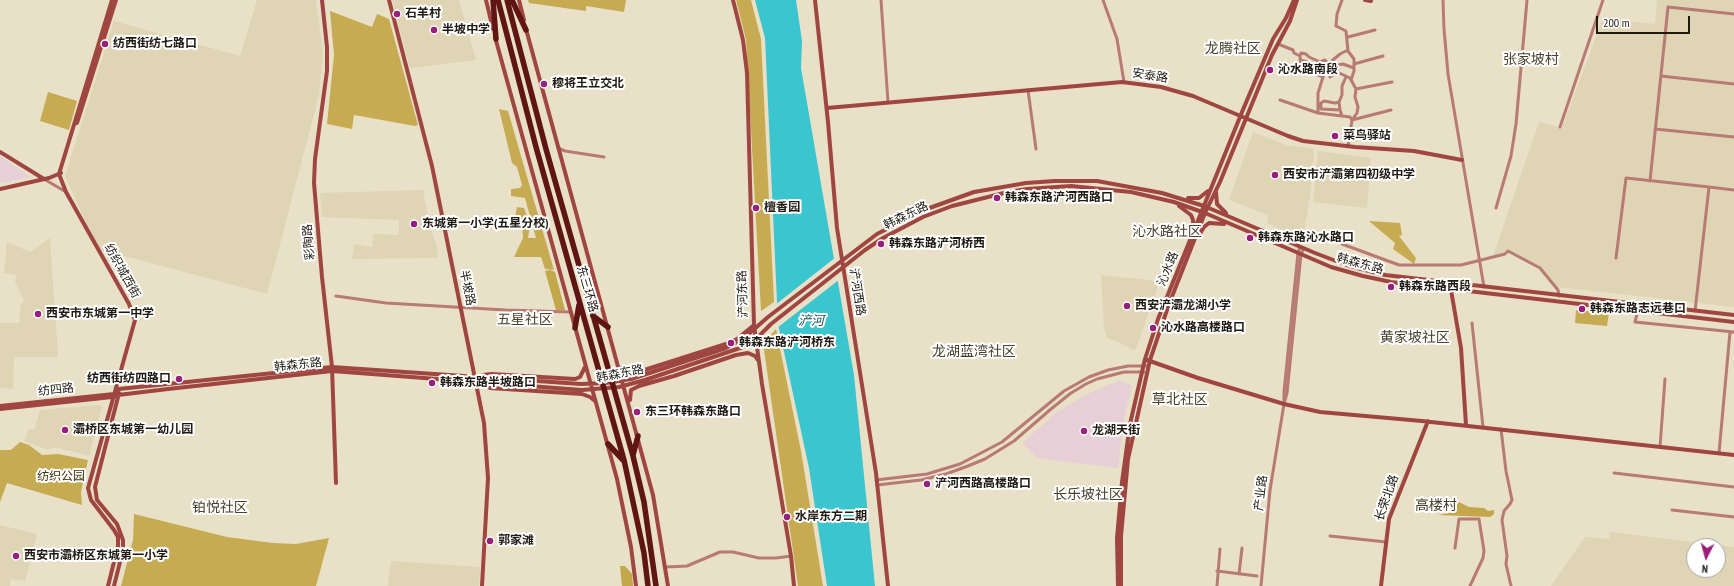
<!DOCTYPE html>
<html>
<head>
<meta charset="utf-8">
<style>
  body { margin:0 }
  #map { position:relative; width:1734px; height:586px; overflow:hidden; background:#e8e0c7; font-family:"PT Sans Narrow",sans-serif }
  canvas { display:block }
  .north { position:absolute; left:1686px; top:538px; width:40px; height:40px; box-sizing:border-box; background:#fff; border:1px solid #a5a3a0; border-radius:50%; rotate:186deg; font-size:11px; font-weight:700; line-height:16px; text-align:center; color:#1d1a11 }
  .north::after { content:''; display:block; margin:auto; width:14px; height:18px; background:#98207b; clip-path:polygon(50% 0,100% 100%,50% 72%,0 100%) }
  .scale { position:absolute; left:1596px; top:16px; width:94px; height:18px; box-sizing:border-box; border:2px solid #1d1a11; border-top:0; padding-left:5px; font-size:12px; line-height:14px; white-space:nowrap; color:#1d1a11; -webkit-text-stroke:3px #fff; paint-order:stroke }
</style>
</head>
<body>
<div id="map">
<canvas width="1734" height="586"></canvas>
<div class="north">N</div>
<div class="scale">200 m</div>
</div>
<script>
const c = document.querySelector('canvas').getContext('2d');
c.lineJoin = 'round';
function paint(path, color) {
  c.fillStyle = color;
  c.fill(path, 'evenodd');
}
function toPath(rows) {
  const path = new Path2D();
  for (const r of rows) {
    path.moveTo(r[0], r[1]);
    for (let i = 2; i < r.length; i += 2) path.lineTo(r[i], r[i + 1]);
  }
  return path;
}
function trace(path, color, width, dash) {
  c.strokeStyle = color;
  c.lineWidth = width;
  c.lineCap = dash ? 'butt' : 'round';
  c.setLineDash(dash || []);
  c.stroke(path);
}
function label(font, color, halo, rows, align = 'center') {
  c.font = font + ' "PT Sans Narrow","Noto Sans SC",sans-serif';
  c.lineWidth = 4;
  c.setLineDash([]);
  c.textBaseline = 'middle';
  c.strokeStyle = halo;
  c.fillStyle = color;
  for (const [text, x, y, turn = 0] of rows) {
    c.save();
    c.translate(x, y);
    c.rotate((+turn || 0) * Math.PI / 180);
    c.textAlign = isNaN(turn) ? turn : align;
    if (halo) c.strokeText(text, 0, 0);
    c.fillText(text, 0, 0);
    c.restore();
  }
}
paint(toPath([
  [0,156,30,177,0,183],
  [1120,380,1132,386,1123,424,1118,468,1037,458,1022,443,1055,414,1085,395]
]), '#e7cfd7');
paint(toPath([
  [257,0,316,0,323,53,319,95,267,294,98,249,65,176,114,21,240,56],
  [392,0,459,0,476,60,410,68],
  [1657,0,1734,0,1734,307,1557,287,1540,268,1508,251,1493,256,1539,122,1562,128,1603,18,1655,24],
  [1253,132,1286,145,1314,149,1310,197,1304,231,1300,237,1267,223,1268,215,1229,200],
  [1318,151,1371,158,1367,208,1313,202],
  [423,190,430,228,437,247,438,258,352,259,354,244,372,247,373,234,399,235,399,220,322,217,320,193],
  [50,238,58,357,14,357,13,389,0,388,0,323,19,323,21,305,24,301,15,282,17,275,4,273,7,242,30,252],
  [1101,275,1149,280,1159,283,1136,349,1133,350,1118,342,1107,338,1104,329],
  [98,405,102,407,89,456,55,447,48,450,24,441,29,429,34,430,40,410],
  [0,525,37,534,25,581,11,579,10,586,0,586],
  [1610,532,1734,547,1734,586,1551,586,1585,537,1609,539],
  [1694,546,1718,546,1718,570,1694,570],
  [391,561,480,567,479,586,388,586]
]), '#dfd5b5');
paint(toPath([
  [528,0,626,0,624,12,586,6,586,11,529,3],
  [736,0,751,0,761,39,774,302,761,311,746,40],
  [330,11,372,27,377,14,389,19,418,125,415,126,354,115,352,129,327,124,334,55],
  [48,92,77,101,69,130,40,121],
  [499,109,508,111,554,270,545,269,541,257,514,257,523,238,522,219,515,218,517,207,524,208,530,225,528,238,536,238,525,198,511,196,511,189,520,188,522,185,517,167,512,163],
  [1369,221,1400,223,1402,235,1399,236,1416,258,1414,264,1393,249,1395,243],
  [1576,310,1609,313,1607,326,1575,323],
  [776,329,801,451,823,586,798,586,763,343],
  [20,442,29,445,42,455,58,454,88,460,81,492,82,505,7,483,0,502,0,450,11,450],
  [134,514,227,537,273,543,296,544,329,538,316,586,121,586,133,540]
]), '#c7ab52');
paint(toPath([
  [550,270,555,272,565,310,556,310,545,271],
  [1457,501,1469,507,1484,508,1488,511,1494,510,1494,514,1490,517,1438,515,1455,512],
  [620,566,625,566,632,574,633,586,622,586]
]), '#c3a74b');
paint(toPath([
  [755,0,796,0,802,41,801,68,854,375,875,586,827,586,809,468,778,324,765,38]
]), '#3ac5cf');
paint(toPath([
  [836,257,840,279,777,328,775,305]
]), '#e8e0c7');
trace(toPath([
  [881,0,888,102],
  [1103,0,1117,39,1124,82],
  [1342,0,1337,14,1336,26,1346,31,1348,51,1354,59,1354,71,1351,80],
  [1443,0,1444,29,1448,74,1484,287],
  [1348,37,1375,30],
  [1278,44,1293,50,1294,53,1300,56,1301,68,1323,77,1318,93,1318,113,1350,117,1352,120,1348,146],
  [1300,56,1301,53,1306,54,1309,57,1320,62,1325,60,1328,64,1326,70],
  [1300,60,1319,65,1321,70,1326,70,1323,77],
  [1328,64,1340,54,1348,50],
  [1354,64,1383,56],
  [1338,65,1343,64,1354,68],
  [1328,68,1332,71,1330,77,1337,72,1350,78,1356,89,1355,97,1358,107,1357,113,1352,120,1391,110],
  [1331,70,1336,64,1338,65,1337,72],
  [1661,76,1734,84],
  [1356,89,1392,82],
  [1028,90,1036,149],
  [1280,100,1318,113],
  [1339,102,1342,95,1342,86,1346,77],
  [1340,110,1339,102,1335,103,1324,101,1321,103,1321,109,1340,110,1342,116],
  [1560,127,1603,0],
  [1655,129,1734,137],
  [558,148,565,151,604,157],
  [44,179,66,192],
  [1650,181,1668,7,1734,14],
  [1496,208,1511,156,1516,124,1527,0],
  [1342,244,1399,265,1461,265,1505,254,1508,251,1540,268,1558,290,1559,296],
  [1300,247,1298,253,1284,392,1284,404,1287,393,1301,254,1304,248],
  [1616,258,1626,178,1709,187],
  [336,296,386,303,505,310,571,312],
  [1639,305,1635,322,1734,332],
  [1695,311,1709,187,1734,190],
  [1472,323,1483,427],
  [1501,429,1506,471,1512,500,1510,504,1504,511,1502,520,1507,556,1506,564,1511,586],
  [1660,447,1665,379],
  [1719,453,1730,332],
  [1614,473,1734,487],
  [876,480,927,474,960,464,1002,442,1064,391,1089,377,1108,370,1128,366,1148,366],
  [877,485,921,480,946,474,968,466,985,459,1014,441,1051,409,1071,393,1086,384,1097,379,1124,372,1144,372],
  [1672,510,1734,517],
  [1330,536,1386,542],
  [1455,548,1459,519,1479,519,1484,551,1483,558,1470,586],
  [666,567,687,566,720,552,733,552,759,558,776,558,791,556],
  [1217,571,1257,576],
  [1239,574,1242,548],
  [1217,586,1220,549],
  [1261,586,1270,490,1284,404]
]), '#b87a74', 3);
trace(toPath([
  [322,0,327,47,327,71,315,159,314,183,322,277,332,367,336,483],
  [389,0,432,166,484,423,488,478,482,586],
  [486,0,493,29],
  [519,0,524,20],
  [733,0,743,40,747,73,754,325,762,384,791,556,794,586],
  [815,0,828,122,837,228,876,473,888,586],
  [1365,0,1371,1],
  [526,29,653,495,668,586],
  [495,37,617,479,631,547,636,586],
  [827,108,1122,82,1161,87,1193,96,1288,136,1303,141,1355,147,1414,151,1462,160],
  [77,123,116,0],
  [0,152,44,179],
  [0,189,49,178,61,173],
  [1216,192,1217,204,1226,213],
  [1188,198,1199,198,1208,191],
  [1179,206,1191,215,1193,220,1193,228],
  [1198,237,1204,227,1209,223,1224,224],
  [1451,290,1461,348,1466,425],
  [1147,360,1198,378,1284,404,1320,412,1422,421,1734,455],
  [621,368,627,373,635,373,729,343,737,339,754,325],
  [483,375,491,374,575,379,580,377,585,367],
  [481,384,490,388,582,394,590,397,595,401],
  [630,400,631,390,639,386,674,376,736,355,748,353,755,356,758,360],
  [0,406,114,394,119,389,332,367,581,384,606,383,631,379,726,348,744,338,768,317,877,234,924,210,974,192,1026,183,1055,181,1097,181,1162,193,1204,206,1315,253,1349,266,1385,275,1734,315],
  [0,409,112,397,118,395,168,389,332,371,582,390,619,387,645,380,743,347,756,339,771,324,865,250,883,238,923,217,952,206,1008,192,1027,189,1071,186,1131,192,1174,202,1205,213,1331,267,1363,276,1391,282,1734,322],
  [108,586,118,546,118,537,114,530,91,500,88,488,135,320,129,304,66,192,59,174,112,0],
  [114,586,123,550,123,540,117,524,97,500,95,487,119,393],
  [1118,586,1117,538,1122,482,1130,424,1145,359,1158,319,1242,112,1273,39,1286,18,1294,0],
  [1121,586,1121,536,1128,459,1150,360,1169,304,1205,213,1220,182,1272,55,1290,21,1297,0],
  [1381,586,1389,519,1428,421]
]), '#9f4640', 4);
trace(toPath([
  [493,0,496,39],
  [498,0,536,147,624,460,644,553,648,586],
  [507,0,546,149,633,456,644,502,656,586],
  [512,0,526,30],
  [593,316,608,327],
  [575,328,579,305],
  [608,444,623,460],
  [633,455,638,436]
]), '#5e1513', 5.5);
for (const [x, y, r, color] of [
  [397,14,4,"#98207b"],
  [434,30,4,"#98207b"],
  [105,44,4,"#98207b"],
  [1270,70,4,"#98207b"],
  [544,84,4,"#98207b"],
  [1335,136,4,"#98207b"],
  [1275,175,4,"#98207b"],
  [997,198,4,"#98207b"],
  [756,208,4,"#98207b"],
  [414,224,4,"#98207b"],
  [1250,238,4,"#98207b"],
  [881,244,4,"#98207b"],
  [1391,287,4,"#98207b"],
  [1127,306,4,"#98207b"],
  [1582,309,4,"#98207b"],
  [38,314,4,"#98207b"],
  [1153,328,4,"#98207b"],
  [731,343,4,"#98207b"],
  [179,379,4,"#98207b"],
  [432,383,4,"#98207b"],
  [637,412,4,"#98207b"],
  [65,430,4,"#98207b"],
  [1084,431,4,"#98207b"],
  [927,484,4,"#98207b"],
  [787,517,4,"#98207b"],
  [490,541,4,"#98207b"],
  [16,556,4,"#98207b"]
]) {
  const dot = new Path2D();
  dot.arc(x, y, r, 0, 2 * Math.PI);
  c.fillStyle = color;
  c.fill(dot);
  trace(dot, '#fff', 1.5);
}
label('bold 12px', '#1d1a11', '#fff', [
  ["石羊村",405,14],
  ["半坡中学",442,30],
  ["纺西街纺七路口",113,44],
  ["沁水路南段",1278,70],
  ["穆将王立交北",552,84],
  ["菜鸟驿站",1343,136],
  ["西安市浐灞第四初级中学",1283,175],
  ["韩森东路浐河西路口",1005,198],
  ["檀香园",764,208],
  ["东城第一小学(五星分校)",422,224],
  ["韩森东路沁水路口",1258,238],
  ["韩森东路浐河桥西",889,244],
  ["韩森东路西段",1399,287],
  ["西安浐灞龙湖小学",1135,306],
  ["韩森东路志远巷口",1590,309],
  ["西安市东城第一中学",46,314],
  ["沁水路高楼路口",1161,328],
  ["韩森东路浐河桥东",739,343],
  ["纺西街纺四路口",171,379,"right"],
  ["韩森东路半坡路口",440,383],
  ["东三环韩森东路口",645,412],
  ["灞桥区东城第一幼儿园",73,430],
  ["龙湖天街",1092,431],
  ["浐河西路高楼路口",935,484],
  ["水岸东方二期",795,517],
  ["郭家滩",498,541],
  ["西安市灞桥区东城第一小学",24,556]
], 'left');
label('12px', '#1d1a11', '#fff', [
  ["安泰路",1150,76,9],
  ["韩森东路",906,216,-26],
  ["彩陶路",309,242,-95],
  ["韩森东路",1360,264,15],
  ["沁水路",1168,269,-68],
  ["纺织城西街",122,271,61],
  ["半坡路",467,288,78],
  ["东三环路",587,289,74],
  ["浐河西路",857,292,81],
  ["浐河东路",743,294,-92],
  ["韩森东路",298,365,-6],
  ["韩森东路",620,374,-11],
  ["纺四路",56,390,-6],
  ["产业路",1261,493,-83],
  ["长荣北路",1387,498,-71]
]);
label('12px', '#40340c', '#fff', [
  ["纺织公园",61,477]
]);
label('italic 13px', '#175155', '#fff', [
  ["浐河",811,321]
]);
label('14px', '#48422d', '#fff', [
  ["龙腾社区",1233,49],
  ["张家坡村",1531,60],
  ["沁水路社区",1167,232],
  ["五星社区",525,320],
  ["黄家坡社区",1415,338],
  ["龙湖蓝湾社区",974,352],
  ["草北社区",1180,400],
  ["长乐坡社区",1088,495],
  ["高楼村",1436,506],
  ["铂悦社区",220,508]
]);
</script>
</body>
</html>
